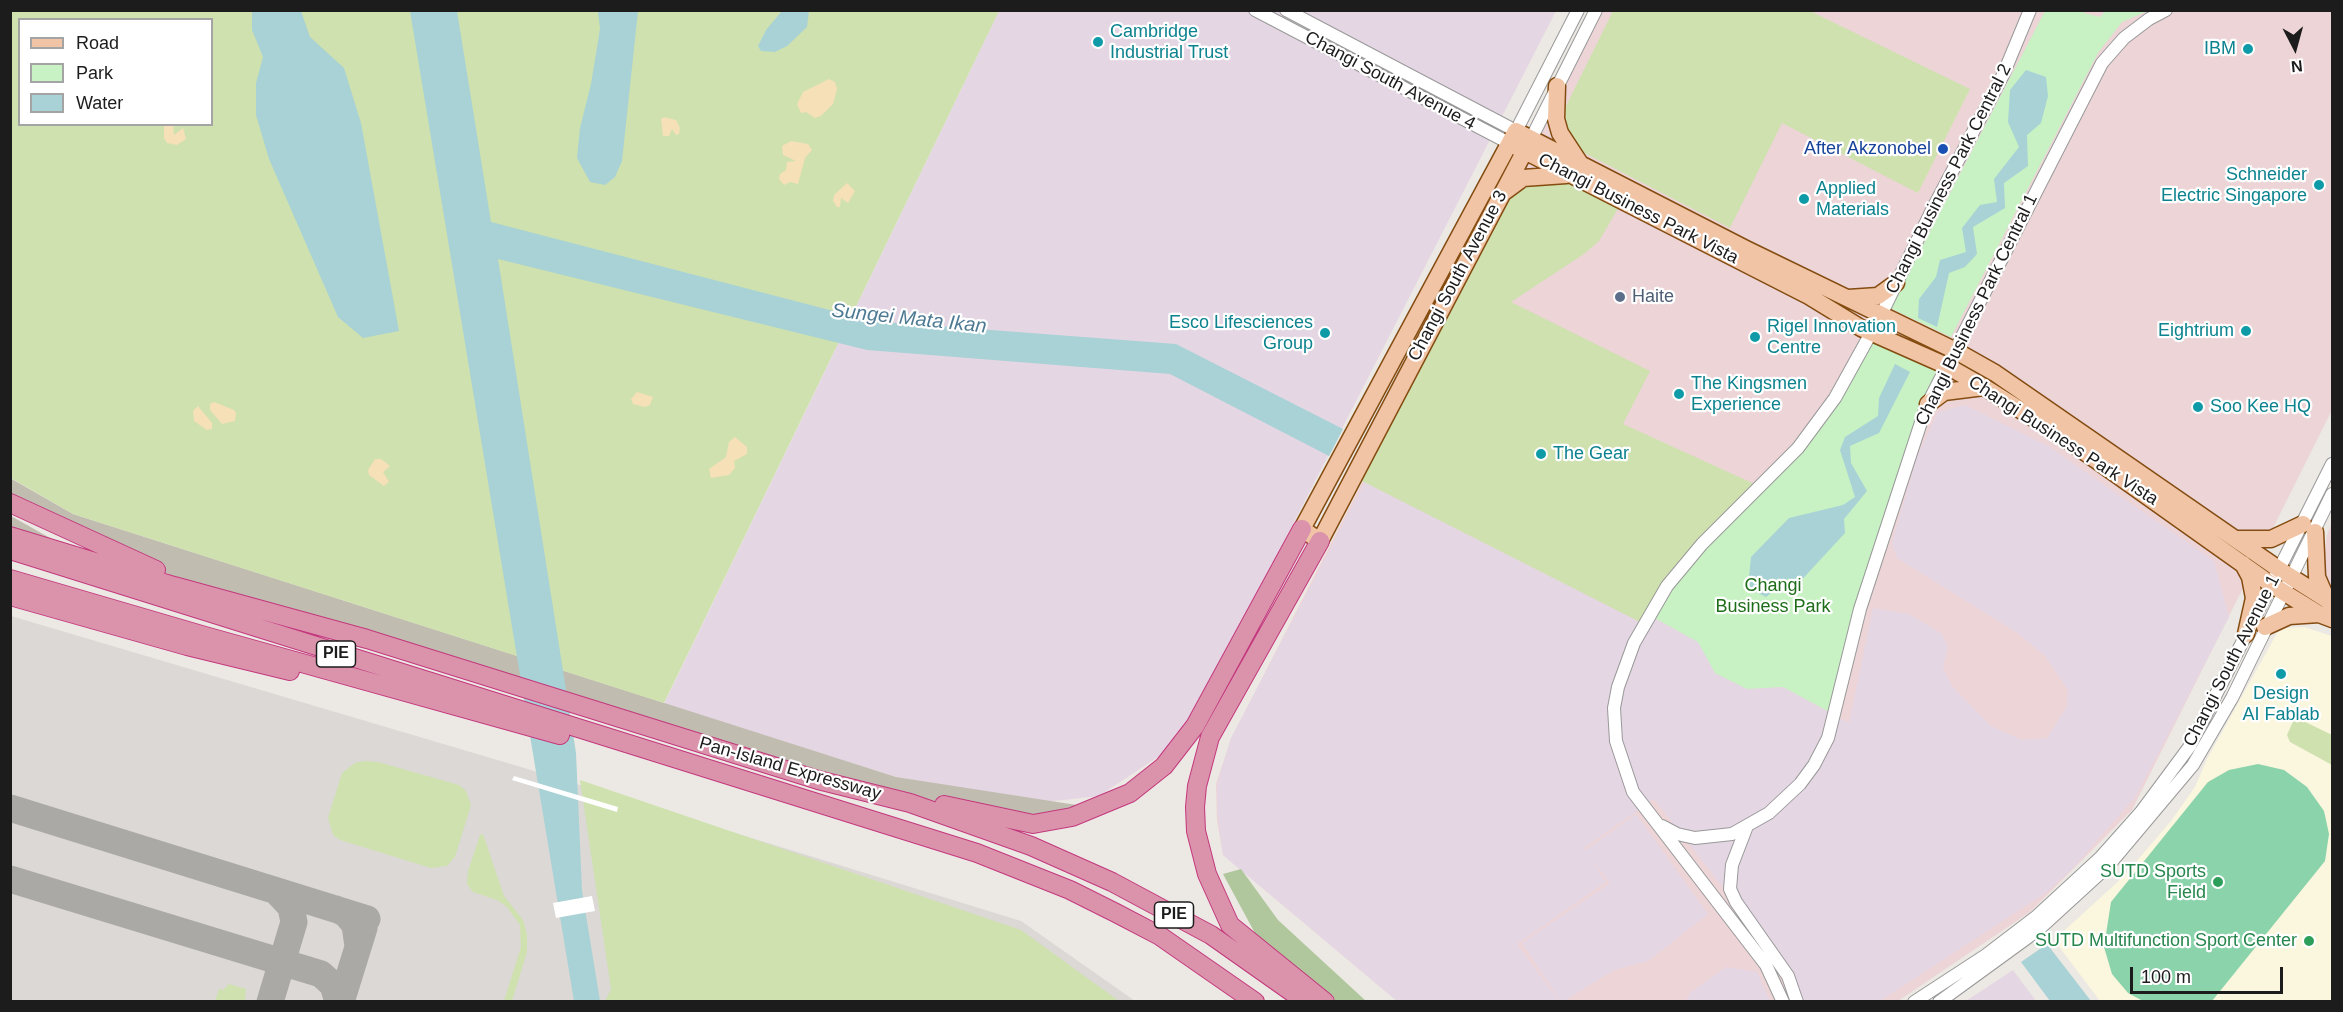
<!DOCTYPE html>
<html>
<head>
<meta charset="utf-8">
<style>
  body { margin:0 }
  #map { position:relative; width:2343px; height:1012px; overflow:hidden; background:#ece8e3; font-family:Helvetica,sans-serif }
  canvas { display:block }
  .frame { position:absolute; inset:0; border:12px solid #1c1c1c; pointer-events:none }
  .legend { position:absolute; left:18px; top:18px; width:195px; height:108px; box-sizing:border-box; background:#fff; border:2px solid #a4a4a4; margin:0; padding:8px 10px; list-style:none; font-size:18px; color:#1c1c1c }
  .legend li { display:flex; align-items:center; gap:12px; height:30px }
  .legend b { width:30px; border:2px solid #a4a4a4 }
  .north { position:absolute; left:2265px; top:18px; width:60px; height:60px; -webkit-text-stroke:4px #fff; paint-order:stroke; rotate:174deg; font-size:16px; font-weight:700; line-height:24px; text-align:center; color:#1c1c1c }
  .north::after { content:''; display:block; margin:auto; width:21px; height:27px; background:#1c1c1c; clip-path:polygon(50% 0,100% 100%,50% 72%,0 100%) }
  .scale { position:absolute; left:2130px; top:967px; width:153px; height:27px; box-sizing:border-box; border:3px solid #1c1c1c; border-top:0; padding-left:8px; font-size:18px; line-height:21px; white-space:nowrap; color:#1c1c1c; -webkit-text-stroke:4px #fff; paint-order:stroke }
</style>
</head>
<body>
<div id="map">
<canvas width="2343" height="1012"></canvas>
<div class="frame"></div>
<ul class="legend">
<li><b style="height:8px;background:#f0c4a4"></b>Road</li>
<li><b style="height:16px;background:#c8f2c4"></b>Park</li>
<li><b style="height:16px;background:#a8d2d5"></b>Water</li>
</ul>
<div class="north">N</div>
<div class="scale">100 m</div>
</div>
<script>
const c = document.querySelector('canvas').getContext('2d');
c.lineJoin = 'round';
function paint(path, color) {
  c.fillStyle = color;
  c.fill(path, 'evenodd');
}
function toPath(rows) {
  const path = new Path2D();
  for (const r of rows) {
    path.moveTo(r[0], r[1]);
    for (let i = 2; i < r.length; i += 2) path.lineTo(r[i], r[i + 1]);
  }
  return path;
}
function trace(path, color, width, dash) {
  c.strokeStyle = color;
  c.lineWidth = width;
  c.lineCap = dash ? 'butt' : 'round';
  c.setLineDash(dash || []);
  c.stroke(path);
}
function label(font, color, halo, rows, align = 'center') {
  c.font = font + ' Helvetica,sans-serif';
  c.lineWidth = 4.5;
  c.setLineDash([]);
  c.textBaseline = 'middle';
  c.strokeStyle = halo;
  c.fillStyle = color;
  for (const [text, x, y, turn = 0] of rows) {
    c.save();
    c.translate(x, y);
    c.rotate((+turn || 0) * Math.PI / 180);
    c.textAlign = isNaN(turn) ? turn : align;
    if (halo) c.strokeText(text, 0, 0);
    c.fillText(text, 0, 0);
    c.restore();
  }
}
paint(toPath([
  [1603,11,2332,11,2332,410,2132,810,2030,912,1898,1001,1397,1001,1223,855,1217,820,1216,784,1231,739],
  [2332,523,2332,590,2320,584,2327,535]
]), '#ecd4d7');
paint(toPath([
  [999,11,1556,11,1188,729,1158,757,1099,796,1045,802,896,777,664,704],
  [1965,405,2048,446,2214,561,2229,617,2136,796,2073,868,2047,892,1880,1001,1801,1001,1792,976,1654,799,1584,848,1586,850,1636,814,1708,914,1648,961,1614,970,1564,1001,1560,1001,1522,943,1610,883,1590,857,1606,882,1517,944,1559,1001,1397,1001,1223,855,1218,819,1217,784,1231,738,1365,482,1644,624,1649,615,1698,642,1715,673,1747,689,1783,687,1849,723,1873,608,1909,614,1942,634,1948,647,1943,667,1951,685,1991,726,2022,740,2047,738,2067,706,2068,690,2045,656,2019,634,1897,558,1892,543,1917,457,1938,412],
  [1726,967,1757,972,1770,1001,1686,1001,1690,993],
  [2013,970,2036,1001,1966,1001]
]), '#e5d6e4');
paint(toPath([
  [2304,627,2332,636,2332,1001,2100,1001,2054,940,2123,877,2171,821,2195,787,2207,759,2277,633,2286,628]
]), '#fbf6de');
paint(toPath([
  [11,616,521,767,1021,921,1135,1001,11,1002]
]), '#dbd8d5');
paint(toPath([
  [10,478,73,514,896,777,1096,808,1051,822,910,803,245,604,118,554,11,503],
  [11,516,59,543,11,528]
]), '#c0bdb0');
paint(toPath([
  [11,11,999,11,664,703,73,514,11,478],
  [20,20,212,20,212,124,20,124],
  [1613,11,1810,11,1970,89,1918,193,1782,123,1730,228,1571,146,1564,110],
  [1570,175,1619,207,1599,241,1584,254,1511,302,1650,371,1623,424,1761,487,1644,624,1354,477,1511,185],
  [2295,717,2332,735,2332,765,2290,742,2287,735],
  [364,761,378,762,459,785,466,791,471,805,455,857,447,866,431,868,340,840,333,835,328,818,342,773,355,763],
  [580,780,1021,930,1119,1001,605,1001,611,989],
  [483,834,504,896,523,920,527,934,527,952,512,1001,504,1001,521,947,520,925,507,907,497,900,473,892,467,884,468,871,480,835],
  [229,984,246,989,245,1001,215,1001,219,989,223,990]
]), '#cfe1af');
paint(toPath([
  [1241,869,1278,920,1366,1001,1330,1001,1263,948,1223,874]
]), '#b0c79d');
paint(toPath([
  [829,79,835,82,837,89,833,104,821,116,815,118,806,112,801,113,797,104,803,92],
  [664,117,676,120,680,128,679,134,676,135,672,129,669,136,663,136,661,119],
  [164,125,173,125,174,135,183,128,186,139,177,145,167,143,164,138],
  [791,141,808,144,812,150,805,158,798,184,790,182,784,185,779,179,780,174,786,170,787,162,796,161,783,155,782,146],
  [847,183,855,191,848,203,841,198,840,207,837,207,833,201,834,195],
  [637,392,653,397,650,405,645,407,633,404,631,399],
  [214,402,234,410,236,413,235,421,222,424,210,410,210,404],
  [198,406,212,423,212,429,207,430,194,421,193,411],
  [735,437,747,447,747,454,734,461,735,468,729,475,711,478,709,469,726,457,729,442],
  [375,459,381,459,390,466,383,472,389,482,384,486,369,475,368,470]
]), '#f6e0b8');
paint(toPath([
  [2045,11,2085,11,2084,13,2100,17,2105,11,2148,11,2122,22,2098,53,1951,337,1890,308],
  [1872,333,1946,367,1925,407,1833,714,1783,687,1747,689,1715,673,1698,642,1649,615,1667,586,1816,424]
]), '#c8f2c4');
paint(toPath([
  [2258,764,2284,770,2307,787,2324,811,2329,834,2325,861,2212,1001,2143,1001,2128,993,2112,974,2104,947,2111,902,2208,782,2229,770]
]), '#8ad3ab');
paint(toPath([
  [252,11,301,11,310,37,344,68,361,123,399,331,363,338,338,317,269,159,256,115,256,83,263,57,252,30],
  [410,11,457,11,491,222,872,321,1176,344,1343,429,1329,456,1170,374,867,350,498,259,576,753,582,891,600,1001,574,1001],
  [598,11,638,11,622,161,615,177,605,185,590,182,577,158,580,128,591,84,600,29],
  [782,11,809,11,807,27,787,46,775,52,761,51,758,46,766,30],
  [2026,70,2046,77,2048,96,2041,123,2027,135,2028,166,2004,183,2005,208,1973,227,1977,254,1965,267,1949,273,1937,327,1918,318,1919,299,1936,277,1940,260,1966,252,1962,228,1980,205,1997,202,1994,179,2019,147,2008,122,2010,90],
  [1895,364,1910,372,1879,433,1850,446,1851,463,1867,491,1844,519,1845,533,1796,586,1789,578,1766,597,1748,588,1751,557,1789,518,1843,505,1855,497,1840,450,1845,437,1878,416,1879,398],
  [2047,944,2091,1001,2050,1001,2021,962]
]), '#a8d2d5');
paint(toPath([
  [514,776,618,807,617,812,512,780],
  [592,896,595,911,556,918,553,903]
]), '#fff');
trace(toPath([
  [10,808,367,919],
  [10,879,321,974,333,985,338,1002],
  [336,909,346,914,355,925,358,946],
  [270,1002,294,922,291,907,276,891],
  [341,1002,364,928]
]), '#aba9a6', 27);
const minor = toPath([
  [1255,10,1509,143],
  [1286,10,1516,131,1578,10],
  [1531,139,1596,10],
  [1662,826,1677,834,1695,838,1732,834,1769,813,1800,784,1814,765,1828,738,1860,609,1926,407,2102,63,2124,38,2149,19,2166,10],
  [1747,826,1732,865,1730,889,1736,902,1788,976,1797,1002],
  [1783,1002,1766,965,1633,792,1616,741,1614,708,1618,687,1634,643,1667,586,1702,544,1798,448,1835,398,1881,315,1933,208,2003,75,2030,10],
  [1914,1002,1986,955,2037,916,2100,858,2141,812,2190,746,2332,464],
  [1939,1002,2038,930,2109,865,2193,765,2232,698,2332,494]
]);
const major = toPath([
  [1557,86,1556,119,1560,133,1579,162],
  [1531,139,1320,541,1302,529,1516,131,1746,249,1956,351,1995,373,2280,570,2332,603],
  [1515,146,1807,295,1861,328,1947,366,1984,387,2065,438,2272,585,2319,614,2332,619],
  [1504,192,1523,178,1566,175],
  [1848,298,1878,296,1896,283],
  [1928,404,1944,392,1984,387],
  [2315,532,2317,577,2327,600],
  [2237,539,2271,539,2303,524],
  [2243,564,2250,577,2254,598,2246,634],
  [2265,627,2289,616,2319,614]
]);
const highway = toPath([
  [10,503,156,570],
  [10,536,174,586,367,639,818,780,910,803,1031,846,1112,882,1211,935,1306,1002],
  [1320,541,1210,737,1197,786,1195,807,1196,831,1207,874,1230,925,1325,1002],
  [10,550,977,853,1070,890,1116,913,1160,936,1255,1002],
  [10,579,205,636,560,735],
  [10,596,187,646,290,671],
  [944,805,1033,824,1072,817,1130,793,1164,766,1195,726,1302,529]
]);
trace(minor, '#999', 14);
trace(major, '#844c11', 19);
trace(highway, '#c3387d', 20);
trace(minor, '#fff', 12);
trace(major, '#f0c4a4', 16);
trace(highway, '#db93ac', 18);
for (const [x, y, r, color] of [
  [1098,42,6,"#0f9aa8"],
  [2248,49,6,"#0f9aa8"],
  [1943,149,6,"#1a4fb4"],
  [2319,185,6,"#0f9aa8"],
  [1804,199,6,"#0f9aa8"],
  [1620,297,6,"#5c6f8a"],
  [2246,331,6,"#0f9aa8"],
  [1325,333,6,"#0f9aa8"],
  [1755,337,6,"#0f9aa8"],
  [1679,394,6,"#0f9aa8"],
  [2198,407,6,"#0f9aa8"],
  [1541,454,6,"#0f9aa8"],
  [2281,674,6,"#0f9aa8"],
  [2218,882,6,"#2e9e5b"],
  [2309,941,6,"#2e9e5b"]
]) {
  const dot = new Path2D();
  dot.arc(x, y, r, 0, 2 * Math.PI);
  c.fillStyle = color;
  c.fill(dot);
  trace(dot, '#fff', 2);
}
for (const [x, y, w] of [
  [336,654,39],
  [1174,915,39]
]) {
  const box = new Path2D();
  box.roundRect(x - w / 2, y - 13, w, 26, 4.5);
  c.fillStyle = '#fff';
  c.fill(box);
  trace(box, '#1c1c1c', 1.5);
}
label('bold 16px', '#1c1c1c', null, [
  ["PIE",336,654],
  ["PIE",1174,915]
]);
label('18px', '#0d838f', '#fff', [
  ["Cambridge",1110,32],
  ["Industrial Trust",1110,53],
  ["IBM",2236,49,"right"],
  ["Schneider",2307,175,"right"],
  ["Electric Singapore",2307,196,"right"],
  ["Applied",1816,189],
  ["Materials",1816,210],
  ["Esco Lifesciences",1313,323,"right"],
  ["Group",1313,344,"right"],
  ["Rigel Innovation",1767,327],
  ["Centre",1767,348],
  ["Eightrium",2234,331,"right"],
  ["The Kingsmen",1691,384],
  ["Experience",1691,405],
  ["Soo Kee HQ",2210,407],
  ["The Gear",1553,454],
  ["Design",2281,694,"center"],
  ["AI Fablab",2281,715,"center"]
], 'left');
label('18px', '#1c1c1c', '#fff', [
  ["Changi South Avenue 4",1390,81,28],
  ["Changi Business Park Central 2",1949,179,-63],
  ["Changi Business Park Vista",1638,209,27],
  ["Changi South Avenue 3",1458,276,-62],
  ["Changi Business Park Central 1",1977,310,-64],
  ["Changi Business Park Vista",2063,441,33],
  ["Changi South Avenue 1",2232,661,-63],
  ["Pan-Island Expressway",790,769,16]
]);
label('18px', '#164399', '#fff', [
  ["After Akzonobel",1931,149]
], 'right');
label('18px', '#4e5e75', '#fff', [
  ["Haite",1632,297]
], 'left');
label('18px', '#1e6d18', '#fff', [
  ["Changi",1773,586],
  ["Business Park",1773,607]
]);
label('18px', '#27864d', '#fff', [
  ["SUTD Sports",2206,872],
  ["Field",2206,893],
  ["SUTD Multifunction Sport Center",2297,941]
], 'right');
label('italic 20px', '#4d7a92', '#fff', [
  ["Sungei Mata Ikan",909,319,6]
]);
</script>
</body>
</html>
